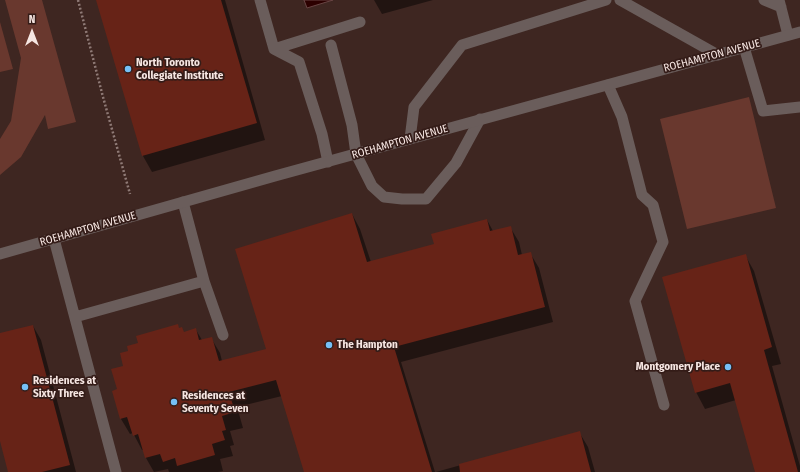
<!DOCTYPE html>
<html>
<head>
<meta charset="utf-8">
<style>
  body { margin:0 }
  #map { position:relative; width:800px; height:472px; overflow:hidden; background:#3e2621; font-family:"Fira Sans Condensed",sans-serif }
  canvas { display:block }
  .north { position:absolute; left:12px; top:12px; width:40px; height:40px; -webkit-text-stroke:3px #341c18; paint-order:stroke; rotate:0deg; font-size:11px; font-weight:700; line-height:16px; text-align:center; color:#f6e6e2 }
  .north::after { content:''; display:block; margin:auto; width:14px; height:18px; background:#f6e6e2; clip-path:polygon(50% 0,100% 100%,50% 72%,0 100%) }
</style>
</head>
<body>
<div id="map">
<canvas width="800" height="472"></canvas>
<div class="north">N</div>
</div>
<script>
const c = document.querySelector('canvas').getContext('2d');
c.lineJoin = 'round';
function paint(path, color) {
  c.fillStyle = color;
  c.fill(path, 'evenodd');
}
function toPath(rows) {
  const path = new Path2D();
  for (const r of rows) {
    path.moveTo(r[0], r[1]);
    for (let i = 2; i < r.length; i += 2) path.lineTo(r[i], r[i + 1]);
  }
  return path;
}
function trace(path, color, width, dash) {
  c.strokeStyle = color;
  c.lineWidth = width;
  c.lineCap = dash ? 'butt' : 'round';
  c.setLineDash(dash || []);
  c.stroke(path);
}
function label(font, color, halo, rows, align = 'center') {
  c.font = font + ' "Fira Sans Condensed",sans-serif';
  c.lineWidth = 3.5;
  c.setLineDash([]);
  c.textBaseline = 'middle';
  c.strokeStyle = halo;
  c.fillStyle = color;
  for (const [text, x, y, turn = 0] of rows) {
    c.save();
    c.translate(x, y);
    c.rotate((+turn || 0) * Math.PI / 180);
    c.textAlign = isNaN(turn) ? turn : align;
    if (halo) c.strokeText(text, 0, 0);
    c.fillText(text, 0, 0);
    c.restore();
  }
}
paint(toPath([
  [5,0,42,0,76,122,48,129,45,115,21,157,0,175,0,139,11,121,21,58],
  [0,22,13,69,0,72],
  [749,97,776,208,687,229,660,119]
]), '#69382e');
const water = toPath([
  [304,0,333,0,307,8,304,0]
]);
paint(water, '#2c0000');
trace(water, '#694544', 1);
paint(toPath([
  [97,0,225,0,265,140,152,172,143,156],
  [374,0,433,0,382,14],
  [352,214,360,229,371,262,435,245,487,220,493,231,510,227,519,242,522,255,530,253,539,268,553,322,401,362,435,472,305,472,282,396,237,407,243,428,230,431,234,445,230,446,233,456,220,459,223,471,218,472,169,472,168,469,154,472,146,458,144,450,142,450,133,433,130,434,121,419,113,391,118,390,129,352,139,343,179,329,184,333,196,330,202,340,211,338,220,353,222,361,267,350],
  [745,255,754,271,781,364,772,366,800,466,800,472,756,472,736,400,705,409,696,392],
  [33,326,41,340,76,472,9,472,0,437,0,334],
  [579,432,588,447,595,472,436,472]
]), '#0007');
paint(toPath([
  [96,0,221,0,257,123,142,156],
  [352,213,367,262,434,244,431,234,487,219,490,231,511,226,518,255,531,252,545,307,394,347,432,472,304,472,276,380,229,392,235,412,222,416,226,430,222,431,225,440,212,444,215,455,177,466,175,458,163,462,160,454,145,458,138,434,133,436,127,417,120,419,112,391,117,389,111,369,123,366,120,353,128,351,127,346,138,343,136,336,178,324,179,328,182,327,184,332,196,328,199,340,212,337,219,361,266,349,235,249],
  [746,254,772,347,764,350,798,472,755,472,730,383,695,393,662,277],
  [33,325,70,465,42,472,8,472,0,441,0,333],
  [580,431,591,472,460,472,459,464]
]), '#672317');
trace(toPath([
  [78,0,103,97,130,194]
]), '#8f7a76', 2.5, [2, 2]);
trace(toPath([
  [260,0,274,49,299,62,322,134,328,162],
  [620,0,718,55],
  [764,0,781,7],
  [779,0,788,35],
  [331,45,352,125,356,154,372,186,384,197,402,199,426,199,456,163,480,119],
  [744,47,763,111,800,107],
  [274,49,360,22],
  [608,85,622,117,642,195,653,205,663,242,635,301,664,405],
  [410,139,414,107,462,45,606,0],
  [54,239,116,472],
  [204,281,223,335],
  [75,317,204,281,183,202]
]), '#6a5d5b', 11);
trace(toPath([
  [0,254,275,176,800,32]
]), '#6a5d5b', 11);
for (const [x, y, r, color] of [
  [128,69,4,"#76c0f7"],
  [329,345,4,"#76c0f7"],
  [728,367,4,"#76c0f7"],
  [25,387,4,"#76c0f7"],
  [174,402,4,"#76c0f7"]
]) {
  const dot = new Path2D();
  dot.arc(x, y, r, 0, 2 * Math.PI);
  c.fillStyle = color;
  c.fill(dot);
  trace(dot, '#341c18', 1.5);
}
label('11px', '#f6e6e2', '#341c18', [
  ["ROEHAMPTON AVENUE",712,56,-15],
  ["ROEHAMPTON AVENUE",400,142,-16],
  ["ROEHAMPTON AVENUE",88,229,-16]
]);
label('bold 11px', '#f6e6e2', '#341c18', [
  ["North Toronto",136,63],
  ["Collegiate Institute",136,76],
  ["The Hampton",337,345],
  ["Montgomery Place",720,367,"right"],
  ["Residences at",33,381],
  ["Sixty Three",33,394],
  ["Residences at",182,396],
  ["Seventy Seven",182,409]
], 'left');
</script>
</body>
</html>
